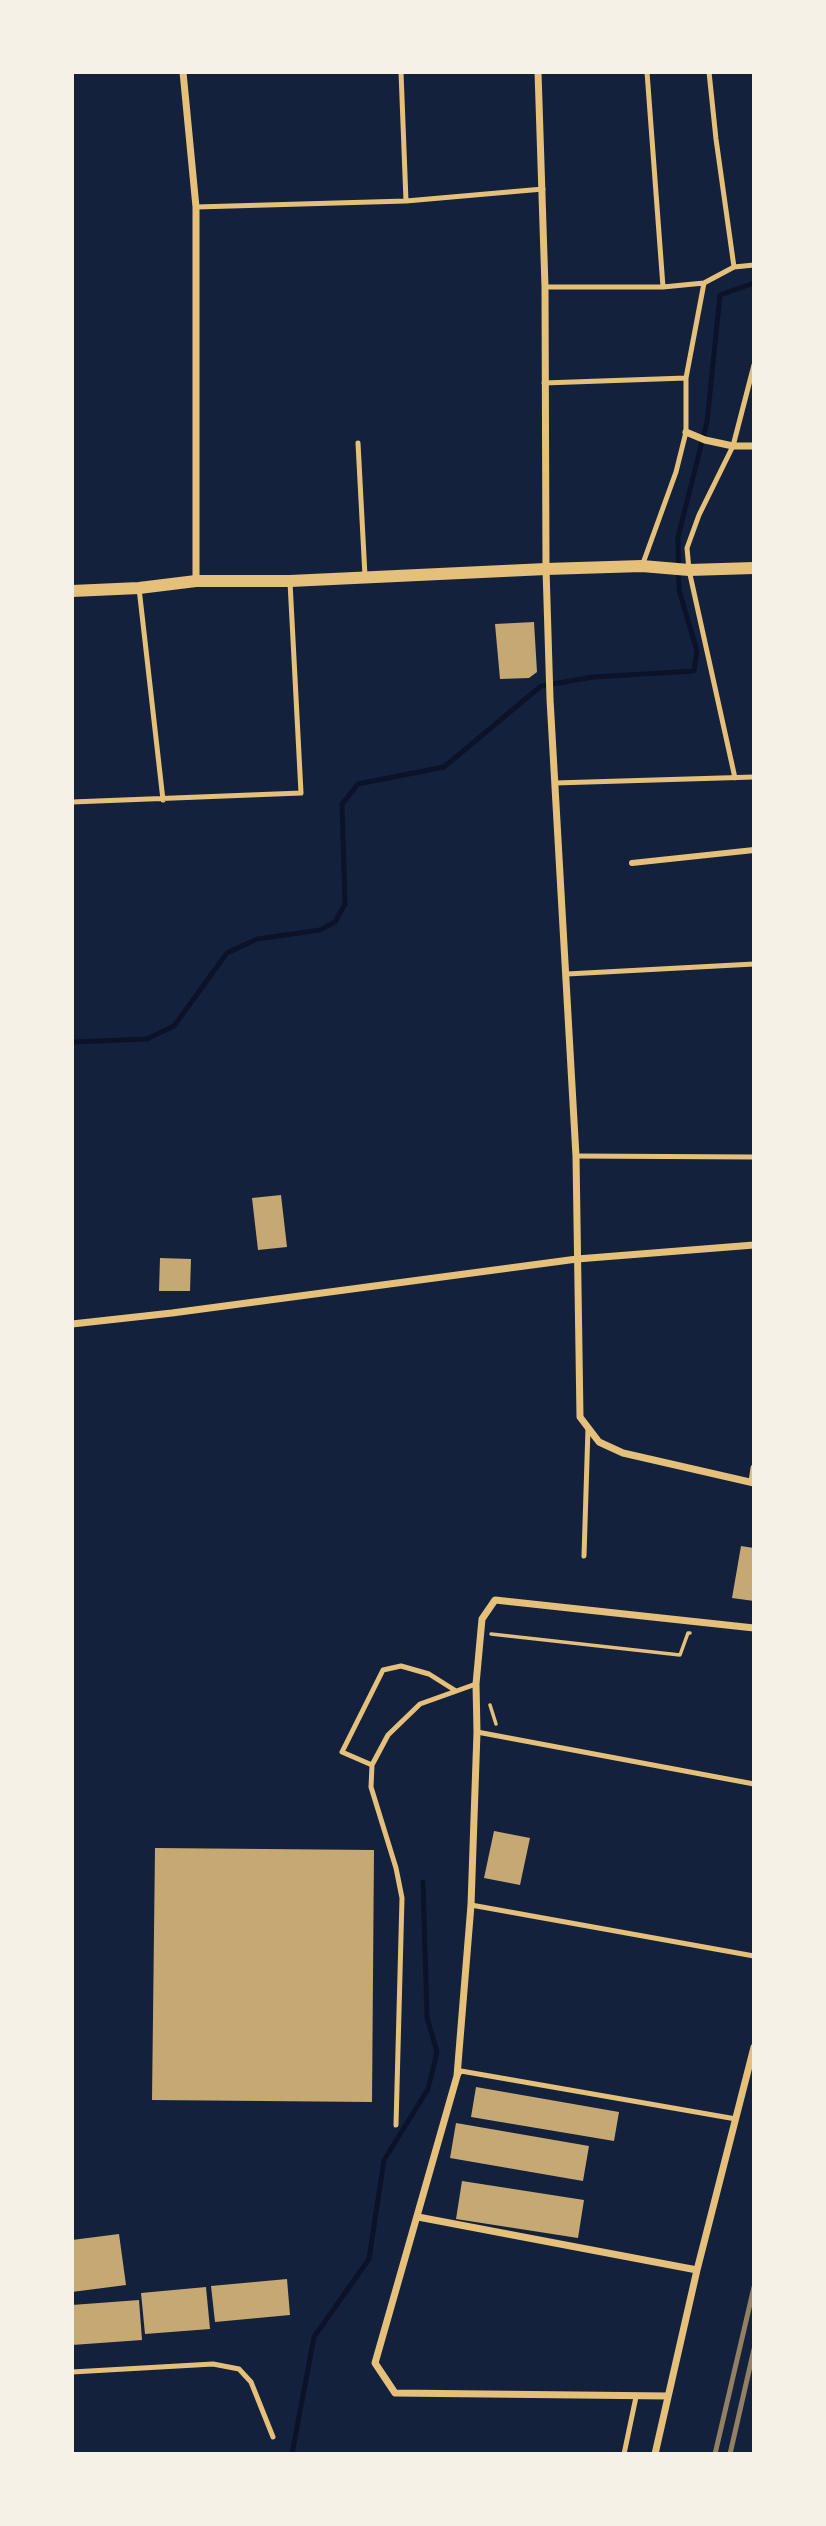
<!DOCTYPE html>
<html>
<head>
<meta charset="utf-8">
<style>
  body { margin:0 }
  #map { position:relative; width:826px; height:2526px; overflow:hidden; background:#14213d; font-family:Karla,sans-serif }
  canvas { display:block }
  .frame { position:absolute; inset:0; border:74px solid #f6f1e7; pointer-events:none }
</style>
</head>
<body>
<div id="map">
<canvas width="826" height="2526"></canvas>
<div class="frame"></div>
</div>
<script>
const c = document.querySelector('canvas').getContext('2d');
c.lineJoin = 'round';
function toPath(rows) {
  const path = new Path2D();
  for (const r of rows) {
    path.moveTo(r[0], r[1]);
    for (let i = 2; i < r.length; i += 2) path.lineTo(r[i], r[i + 1]);
  }
  return path;
}
function trace(path, color, width, dash) {
  c.strokeStyle = color;
  c.lineWidth = width;
  c.lineCap = dash ? 'butt' : 'round';
  c.setLineDash(dash || []);
  c.stroke(path);
}
function paint(path, color) {
  c.fillStyle = color;
  c.fill(path, 'evenodd');
}
trace(toPath([
  [72,1042,147,1039,174,1026,227,953,257,939,320,930,335,922,345,904,342,804,358,784,444,767,541,686,593,677,694,671,697,651,679,590,678,537,707,422,720,295,754,283],
  [292,2454,314,2337,369,2259,384,2160,428,2089,437,2052,427,2017,423,1882]
]), '#0b132b', 5);
paint(toPath([
  [534,622,537,672,529,678,500,679,495,624],
  [281,1195,287,1247,258,1250,252,1198],
  [160,1258,191,1259,190,1291,159,1291],
  [741,1546,754,1548,754,1601,732,1598],
  [494,1831,530,1838,520,1885,484,1878],
  [155,1848,374,1850,372,2102,152,2100],
  [476,2087,619,2112,614,2141,471,2117],
  [456,2123,589,2146,583,2181,450,2158],
  [462,2181,584,2200,578,2238,456,2219],
  [119,2234,126,2285,72,2292,72,2240],
  [287,2279,290,2315,215,2322,211,2286],
  [206,2287,210,2329,145,2334,141,2293],
  [139,2300,142,2340,72,2345,72,2305]
]), '#c6a872');
trace(toPath([
  [491,1634,680,1655,688,1633,690,1633],
  [490,1705,496,1724]
]), '#e5c07b', 3.5);
trace(toPath([
  [401,72,406,201],
  [647,72,663,287],
  [709,72,716,139,734,267],
  [196,207,406,201,543,189],
  [545,287,663,287,704,283,734,267,754,265],
  [544,383,686,378],
  [358,443,365,576],
  [642,566,676,472,686,432,686,378,704,283],
  [139,588,163,800],
  [735,778,689,570,687,548,699,515,733,446,754,365],
  [555,783,754,777],
  [72,802,301,793,290,582],
  [567,974,754,964],
  [576,1156,754,1157],
  [584,1556,588,1428],
  [477,1732,754,1784],
  [372,1765,342,1752,383,1670,401,1666,429,1674,456,1691],
  [471,1905,754,1956],
  [458,2075,461,2071,736,2119],
  [396,2125,402,1898,396,1868,371,1787,372,1765,388,1735,420,1704,476,1684],
  [72,2372,213,2364,239,2369,251,2382,273,2437],
  [624,2454,636,2397]
]), '#e5c07b', 5);
trace(toPath([
  [632,863,754,850]
]), '#e5c07b', 6);
trace(toPath([
  [183,72,196,207,196,581],
  [538,72,545,287,546,569,550,699,576,1156,580,1417,599,1442,623,1453,754,1483],
  [686,432,705,440,733,446,754,446],
  [72,1324,172,1313,577,1259,754,1245],
  [752,1482,754,1468],
  [418,2217,697,2270],
  [668,2396,395,2393,375,2363,457,2076,471,1905,477,1732,476,1684,482,1619,495,1600,754,1628],
  [655,2454,697,2270,754,2047]
]), '#e5c07b', 7);
trace(toPath([
  [72,591,139,588,196,581,290,581,546,569,642,566,689,570,754,568]
]), '#e5c07b', 12);
trace(toPath([
  [715,2454,754,2287],
  [730,2454,754,2349]
]), '#918062', 5);
</script>
</body>
</html>
